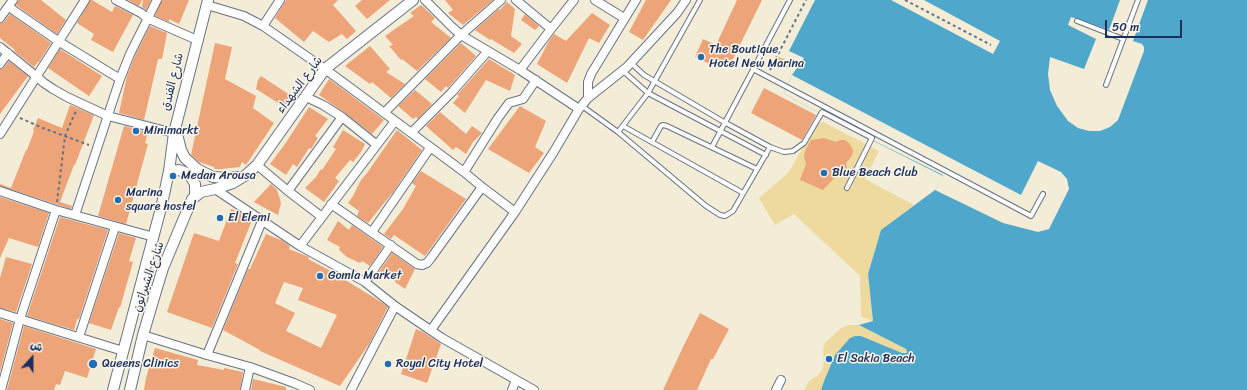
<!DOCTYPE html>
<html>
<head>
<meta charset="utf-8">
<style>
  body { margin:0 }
  #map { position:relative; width:1247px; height:390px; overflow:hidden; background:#f3ecd6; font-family:Sriracha,"Playpen Sans Arabic",sans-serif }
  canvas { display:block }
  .north { position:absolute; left:12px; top:338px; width:40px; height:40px; -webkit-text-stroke:3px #fbf7ec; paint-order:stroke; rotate:21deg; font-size:11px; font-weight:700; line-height:16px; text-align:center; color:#1b2f5e }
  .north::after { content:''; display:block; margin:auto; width:14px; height:18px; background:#1b2f5e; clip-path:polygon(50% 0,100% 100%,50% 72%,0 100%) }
  .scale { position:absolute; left:1105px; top:20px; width:77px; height:18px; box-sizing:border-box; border:2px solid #1b2f5e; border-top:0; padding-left:5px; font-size:12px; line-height:14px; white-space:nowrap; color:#1b2f5e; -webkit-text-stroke:3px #fbf7ec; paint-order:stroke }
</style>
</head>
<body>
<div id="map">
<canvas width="1247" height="390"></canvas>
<div class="north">ش</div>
<div class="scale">50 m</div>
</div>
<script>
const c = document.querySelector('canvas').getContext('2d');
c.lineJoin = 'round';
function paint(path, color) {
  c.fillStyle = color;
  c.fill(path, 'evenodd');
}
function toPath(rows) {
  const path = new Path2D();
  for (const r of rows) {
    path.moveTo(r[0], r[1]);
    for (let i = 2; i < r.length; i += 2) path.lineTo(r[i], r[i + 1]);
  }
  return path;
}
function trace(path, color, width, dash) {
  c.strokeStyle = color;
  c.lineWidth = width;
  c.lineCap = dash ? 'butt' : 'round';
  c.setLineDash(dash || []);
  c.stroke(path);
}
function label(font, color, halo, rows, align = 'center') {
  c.font = font + ' Sriracha,"Playpen Sans Arabic",sans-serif';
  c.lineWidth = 3;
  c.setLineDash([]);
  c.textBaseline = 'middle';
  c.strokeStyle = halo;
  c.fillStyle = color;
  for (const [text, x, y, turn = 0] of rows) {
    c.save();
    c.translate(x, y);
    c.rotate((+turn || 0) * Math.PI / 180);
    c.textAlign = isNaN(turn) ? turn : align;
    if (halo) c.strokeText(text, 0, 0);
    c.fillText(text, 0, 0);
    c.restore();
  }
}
paint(toPath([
  [823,122,879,151,865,179,914,205,881,230,868,274,873,321,861,317,860,276,794,214,775,225,759,198,789,172,816,125],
  [849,325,859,325,906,349,907,352,902,353,861,336,855,336,850,338,835,355,824,381,821,390,804,390,809,381,818,375,822,371,824,362,823,349,825,343,841,328]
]), '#eeda9e');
paint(toPath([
  [815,0,1247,0,1247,390,821,390,824,381,835,355,850,338,855,336,861,336,902,353,906,353,907,352,906,349,859,325,873,321,868,274,881,230,935,190,943,176,836,122,784,94,792,75,804,58,789,51]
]), '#4fa7cc');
paint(toPath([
  [891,0,924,0,1000,41,993,54],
  [1120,0,1148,0,1133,41,1142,44,1144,47,1144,51,1118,120,1110,127,1100,131,1089,131,1078,128,1068,121,1057,106,1050,90,1048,74,1050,57,1084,69,1096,39,1068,25,1071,17,1109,30],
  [792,75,1021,195,1038,161,1061,172,1067,179,1069,189,1049,229,1038,232,1003,223,935,190,943,175,836,122,784,94]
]), '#f3ecd6');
paint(toPath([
  [18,0,41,0,66,20,57,34,16,5],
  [90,0,92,0,112,12,115,6,133,15,113,52,91,40,94,34,77,23],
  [128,0,142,0,139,6],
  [143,0,151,0,146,10,142,7],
  [162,0,189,0,179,24,169,19,169,22,155,16],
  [286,0,338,0,333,5,356,31,347,39,342,34,329,42,313,31,304,42,275,18],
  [362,0,390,0,367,19,355,6],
  [445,0,493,0,463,25,448,13,453,10],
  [646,0,671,0,643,40,629,32],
  [737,0,762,0,732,61,712,65,695,57,703,39,716,45],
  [507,2,515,9,511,36,522,44,514,53,491,39,490,40,475,30,499,9,500,10],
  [421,5,435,18,431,22,451,38,417,71,402,59,401,60,389,46,393,45,385,36,414,16,410,13],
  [592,13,610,25,599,43,589,38,567,83,537,64,549,41,554,34,566,41],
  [10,14,51,43,39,62,38,62,34,67,14,51,15,50,0,38,0,23,4,22],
  [525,14,539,26,535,30,521,20],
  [150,26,167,33,162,59,158,59,144,120,119,113,127,76,135,56],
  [215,43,232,47,225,79,256,96,253,108,274,123,246,165,242,162,240,167,221,169,215,169,214,167,199,162,191,155],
  [461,43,476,56,448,88,446,86,441,92,425,79],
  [370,46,390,69,386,72,405,84,391,98,372,82,370,84,345,66],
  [60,49,102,76,89,96,48,68],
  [778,57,789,61,787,68,775,64],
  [489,59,515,75,510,91,486,80,465,113,453,103,459,96,457,95],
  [9,61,28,76,0,114,0,69,4,68],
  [261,76,293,97,286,108,256,89,258,80],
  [329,79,384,120,372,134,345,113,319,95],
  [764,88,816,115,802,140,751,113],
  [415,90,432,104,418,119,416,117,413,119,398,106],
  [70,105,94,115,75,165,74,165,60,202,72,206,71,209,0,186,0,184,11,188,26,150,27,150,34,131,33,130,38,118,62,128],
  [520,106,546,121,535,147,544,153,529,173,488,149],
  [309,107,328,119,315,136,318,138,311,149,309,148,297,167,293,164,286,175,270,164,285,144],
  [440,112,466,134,472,126,482,133,473,142,466,154,456,147,453,150,426,126],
  [124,126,148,132,145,143,148,144,126,224,98,216],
  [343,130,365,144,361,152,353,162,350,160,335,178,339,181,324,202,305,188,316,177,321,169,322,170,336,149,333,147],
  [397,130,422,150,393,192,368,223,357,216,359,211,348,203,353,196,361,180,367,173],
  [824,138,836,142,840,140,845,140,849,143,853,150,852,156,846,163,847,169,845,172,839,173,823,190,800,180,806,164,804,157,805,151,811,140],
  [421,171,466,199,425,256,394,235,391,239,384,234,403,209,416,186,412,183],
  [271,184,277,190,281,203,278,215,254,202],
  [0,197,49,213,38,247,9,238,0,258],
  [231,209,241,213,252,220,235,263,238,264,212,328,167,312,194,233,219,241],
  [60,217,108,230,79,319,77,319,74,330,27,316],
  [338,221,349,230,352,225,383,247,370,266,362,261,360,263,347,257,339,250,340,247,327,240],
  [119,233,136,238,129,261,133,262,120,308,119,307,111,330,89,323],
  [266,234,283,241,290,246,289,249,309,257,308,259,342,277,342,278,381,302,388,307,369,344,340,386,260,351,260,350,223,330,248,269,250,269],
  [284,282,303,288,298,300,337,315,321,348,286,331,295,313,275,303],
  [392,253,415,269,405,289,395,282,396,281,379,272],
  [6,257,32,264,16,312,0,308,0,278],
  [700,313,729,329,713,359,711,359,697,390,663,390,683,347],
  [0,319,13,323,0,372],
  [24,326,96,349,87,378,65,371,60,385,56,384,54,390,7,390],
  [416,329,423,332,441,344,427,383,401,374],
  [155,348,198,360,197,365,224,370,224,368,243,372,240,390,144,390,146,378],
  [253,379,286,387,286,390,251,390]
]), '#eca478');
const service = toPath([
  [1077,21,1123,39],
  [631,63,644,75,724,122,770,147,784,152,793,151,804,143,822,112,872,138,847,188],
  [753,69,1031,216,1043,194],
  [623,71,648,93,766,155],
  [1106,85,1138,0],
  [582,106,618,132,648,93,700,0],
  [623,126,743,193],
  [618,132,706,206,720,215,725,216,733,211,770,147],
  [652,142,661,126,663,125,667,126,757,169],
  [712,147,790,0]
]);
const minor = toPath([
  [116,0,141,13,147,18,197,40],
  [425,0,452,27,461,35,520,70,579,109],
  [516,0,551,29],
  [595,0,624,18],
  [207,5,244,16,263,26,325,69,464,172,482,187,515,212],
  [9,7,58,41,120,79],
  [0,18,13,0],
  [263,26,280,0],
  [0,47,36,76,44,83,53,89,67,97,108,116,174,133],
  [0,64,8,53],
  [520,70,551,29,574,0],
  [306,97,323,105,342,117,377,145],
  [588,98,588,82,591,74,636,0],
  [384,113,461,35,501,0],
  [411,133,452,92,488,51],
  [0,134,85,0],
  [257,165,288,191,322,217],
  [464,172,498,118,509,103,523,99,536,80],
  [215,189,300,246,365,282,395,306,442,338,534,390],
  [0,191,56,210,154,237],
  [288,191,342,117],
  [331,204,417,264,422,265,427,263,431,258,482,187],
  [75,215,120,79,130,54,157,0],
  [372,232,430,148],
  [300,246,395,121],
  [365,282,391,245],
  [0,313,123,351],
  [431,330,515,212,553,153,579,109,588,98,627,67,677,13,686,0],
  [143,335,207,355,250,367,294,383,310,390],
  [79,337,115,227],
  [207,355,262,221],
  [1,390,20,319,56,210],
  [245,390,250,367],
  [351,390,395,306],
  [512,390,516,380],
  [776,390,781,380]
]);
const tertiary = toPath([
  [174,133,178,138,181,150,185,158,197,169,213,177,229,178,237,177],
  [169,171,179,170,189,174,195,184,195,195],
  [113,390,162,204,169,171,174,133,208,0],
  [130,390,143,335,153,301,163,268,192,199,201,192,215,189,233,183,246,175,257,165,325,69,413,0]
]);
trace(service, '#677188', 6);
trace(minor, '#677188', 10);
trace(tertiary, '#677188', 12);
trace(toPath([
  [905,0,991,45],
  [770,70,806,0],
  [20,118,43,128,89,145],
  [57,202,65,136,76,111]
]), '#677188', 2, [3, 3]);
trace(service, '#fff', 4);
trace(minor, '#fff', 8);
trace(tertiary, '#fff', 10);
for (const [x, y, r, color] of [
  [701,57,4,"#1f6fb2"],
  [136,131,4,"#1f6fb2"],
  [824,173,4,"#1f6fb2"],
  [173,176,4,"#1f6fb2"],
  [118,200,4,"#1f6fb2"],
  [220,218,4,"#1f6fb2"],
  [320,276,4,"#1f6fb2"],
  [829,359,4,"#1f6fb2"],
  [93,364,5,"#1f6fb2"],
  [388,364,4,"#1f6fb2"]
]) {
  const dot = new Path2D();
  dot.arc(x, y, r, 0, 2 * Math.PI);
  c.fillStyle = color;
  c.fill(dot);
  trace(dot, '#fbf7ec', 1.5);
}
label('12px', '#1b2f5e', '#fbf7ec', [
  ["The Boutique",709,50],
  ["Hotel New Marina",709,64],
  ["Minimarkt",144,131],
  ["Blue Beach Club",832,173],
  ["Medan Arousa",181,176],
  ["Marina",126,193],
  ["square hostel",126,207],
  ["El Elemi",228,218],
  ["Gomla Market",328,276],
  ["El Sakia Beach",837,359],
  ["Queens Clinics",102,364],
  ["Royal City Hotel",396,364]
], 'left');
label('12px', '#1b2f5e', '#fbf7ec', [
  ["شارع الفندق",173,82,-76],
  ["شارع الشهداء",300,85,-53],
  ["شارع الشيراتون",149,277,-71]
]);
</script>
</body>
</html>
